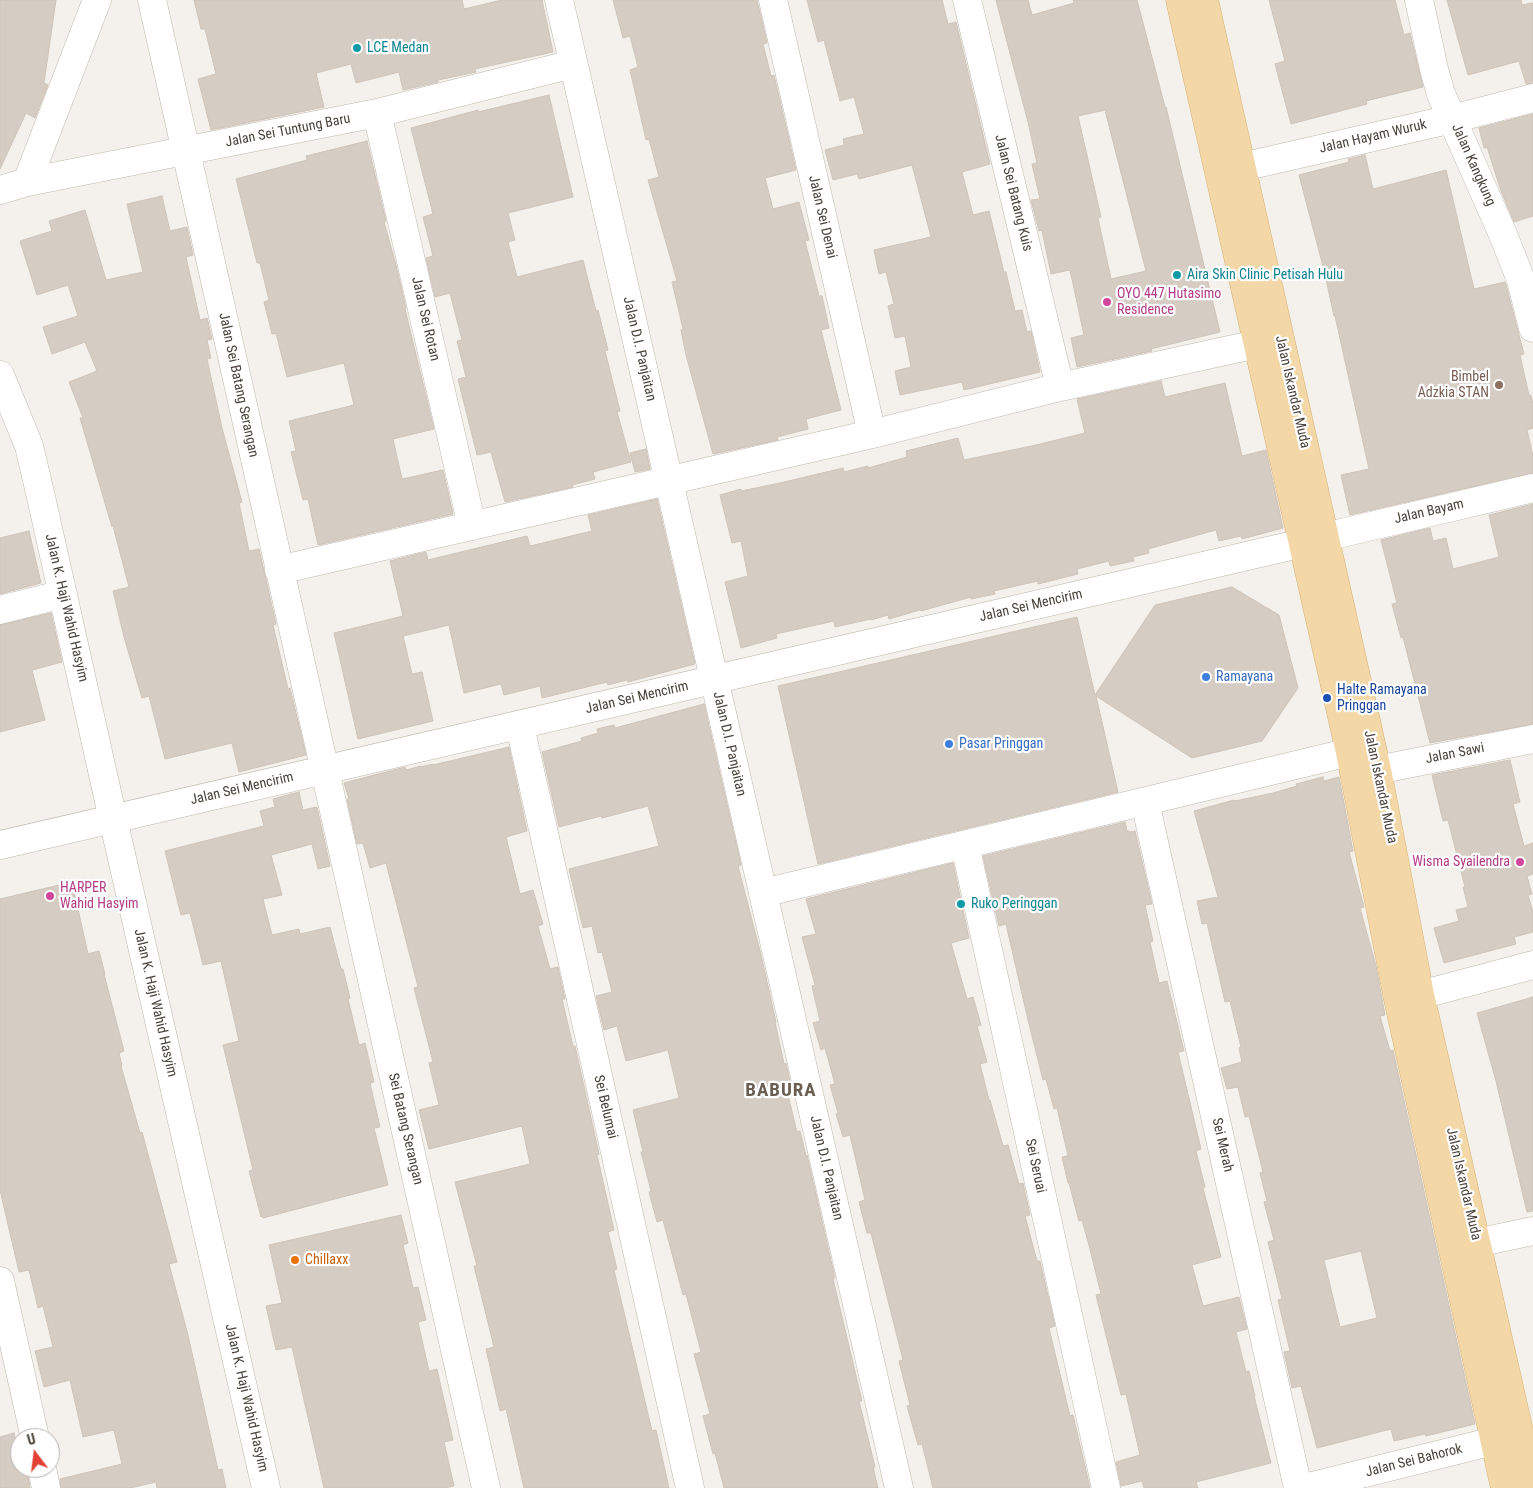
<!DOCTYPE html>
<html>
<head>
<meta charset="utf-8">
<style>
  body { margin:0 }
  #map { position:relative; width:1533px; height:1488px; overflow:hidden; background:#f4f1ec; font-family:"Roboto Condensed",sans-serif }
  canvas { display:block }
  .north { position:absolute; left:10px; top:1428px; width:50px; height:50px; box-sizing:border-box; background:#fff; border:1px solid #b6b3b0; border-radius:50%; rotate:345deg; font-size:14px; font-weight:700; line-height:20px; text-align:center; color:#48423a }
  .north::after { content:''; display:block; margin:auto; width:18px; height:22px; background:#e24135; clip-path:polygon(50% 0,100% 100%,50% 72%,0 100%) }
</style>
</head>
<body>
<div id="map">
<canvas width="1533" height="1488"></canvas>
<div class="north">U</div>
</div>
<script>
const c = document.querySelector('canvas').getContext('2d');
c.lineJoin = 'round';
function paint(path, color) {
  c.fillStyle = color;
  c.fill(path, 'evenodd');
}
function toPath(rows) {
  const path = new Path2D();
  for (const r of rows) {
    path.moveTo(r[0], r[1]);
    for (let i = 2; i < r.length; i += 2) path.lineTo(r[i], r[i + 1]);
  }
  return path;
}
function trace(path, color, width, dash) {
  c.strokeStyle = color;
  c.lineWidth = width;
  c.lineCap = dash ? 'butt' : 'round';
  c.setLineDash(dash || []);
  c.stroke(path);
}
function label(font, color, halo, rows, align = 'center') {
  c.font = font + ' "Roboto Condensed",sans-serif';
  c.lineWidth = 4.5;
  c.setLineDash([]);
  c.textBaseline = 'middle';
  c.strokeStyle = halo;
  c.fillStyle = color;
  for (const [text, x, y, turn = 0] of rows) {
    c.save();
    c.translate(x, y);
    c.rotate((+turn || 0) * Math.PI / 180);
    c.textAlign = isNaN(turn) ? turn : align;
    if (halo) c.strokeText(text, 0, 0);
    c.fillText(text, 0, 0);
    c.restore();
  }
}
const building = toPath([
  [0,0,56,0,44,83,48,85,35,118,26,113,0,169,0,0],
  [194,0,462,0,464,9,502,0,542,0,553,52,475,69,476,72,438,80,438,82,403,90,399,72,356,83,351,64,316,73,324,107,211,130,198,79,216,74,205,29,201,29,194,0],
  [613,0,757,0,767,43,763,44,771,76,774,75,796,170,765,178,773,209,799,202,809,240,805,241,819,296,822,296,829,328,821,330,841,410,806,419,808,429,777,437,778,440,713,454,686,355,681,330,683,329,672,282,677,281,648,180,659,177,649,139,646,140,630,70,638,67,630,36,623,38,613,0],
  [807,0,942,0,948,24,956,22,990,164,962,172,973,215,989,211,1004,272,1006,272,1015,311,1022,310,1027,332,1031,331,1040,372,964,390,962,382,900,395,895,371,911,367,905,336,895,338,888,306,894,304,886,272,879,274,874,250,931,237,912,165,859,179,857,174,833,180,825,150,844,145,843,139,864,134,854,97,840,101,824,40,818,42,807,0],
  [996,0,1028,0,1032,15,1074,3,1073,0,1137,0,1165,107,1166,107,1220,332,1151,349,1152,351,1077,367,1071,338,1084,335,1070,270,1051,274,1042,230,1039,231,1031,200,1040,199,1032,164,1037,163,1028,122,996,0],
  [1105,110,1146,271,1111,279,1098,218,1101,217,1078,116,1105,110],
  [1269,0,1395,0,1404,35,1410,33,1423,87,1366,101,1367,104,1291,124,1275,64,1285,61,1269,0],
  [1447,0,1521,0,1522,5,1533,3,1533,83,1526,84,1519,61,1468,75,1447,0],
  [549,95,573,197,508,213,515,240,508,242,517,277,583,260,596,311,598,310,608,350,605,351,620,411,617,412,631,462,593,472,595,479,572,485,573,487,505,502,491,452,477,455,458,379,466,377,457,341,462,340,450,293,435,297,426,258,433,256,423,217,433,214,411,128,478,110,478,112,549,95],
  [1533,114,1533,216,1514,222,1501,191,1487,147,1484,148,1479,128,1533,114],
  [367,141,386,221,384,222,396,265,406,308,405,309,434,429,393,439,402,479,443,470,453,514,318,545,308,499,303,500,291,452,296,451,289,421,354,405,344,363,287,377,276,333,272,334,264,302,269,300,260,263,257,263,236,179,307,160,306,156,367,141],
  [1365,155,1373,189,1446,170,1474,289,1505,282,1506,285,1524,354,1520,355,1529,395,1531,395,1533,404,1533,428,1527,430,1533,456,1533,473,1350,515,1341,475,1369,469,1335,316,1334,316,1324,270,1299,175,1349,162,1348,159,1365,155],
  [162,196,170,231,187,227,193,255,186,257,200,320,207,318,212,339,207,340,211,358,207,359,222,428,242,502,239,503,249,551,259,549,276,624,273,625,288,689,290,688,306,755,239,772,232,743,165,759,149,696,142,698,124,637,113,591,129,587,113,526,112,527,80,418,83,418,69,382,97,371,85,342,52,354,43,327,78,316,68,285,37,295,20,241,52,231,49,221,85,210,106,280,143,272,127,204,162,196],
  [1161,381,1165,397,1225,383,1242,456,1266,450,1283,528,1242,539,1241,536,1219,541,1216,530,1148,549,1149,553,1133,557,1134,561,1110,566,1109,561,1077,569,1078,574,1038,584,1038,581,994,591,995,594,971,599,971,597,921,611,920,610,889,619,888,615,871,620,871,619,835,627,834,621,776,634,777,638,741,648,725,582,748,576,741,541,732,543,720,495,741,489,741,491,780,483,843,468,844,472,868,466,868,468,907,457,906,451,958,438,964,460,1036,445,1085,433,1077,399,1161,381],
  [646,449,650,469,635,472,630,453,646,449],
  [657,499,695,664,628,682,627,680,608,685,607,682,542,698,540,686,504,695,501,684,464,693,449,625,403,636,412,674,422,672,433,721,358,739,334,633,403,616,390,561,426,552,428,560,527,536,530,546,592,531,588,515,657,499],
  [1533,504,1533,724,1430,743,1403,637,1401,638,1392,604,1397,603,1381,540,1430,528,1433,541,1446,538,1453,569,1499,557,1489,515,1533,504],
  [29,531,41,583,0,594,0,538,29,531],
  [1232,587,1279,615,1298,688,1262,741,1192,758,1096,696,1118,792,818,864,778,686,1077,617,1095,695,1155,605,1232,587],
  [51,613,62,662,32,670,45,720,0,732,0,625,51,613],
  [704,704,741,865,738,866,761,955,776,1022,775,1022,784,1064,786,1063,791,1086,786,1087,797,1132,800,1131,806,1156,807,1155,835,1278,833,1279,862,1401,859,1401,875,1467,873,1467,878,1488,724,1488,715,1453,713,1454,703,1416,710,1414,694,1354,701,1352,686,1294,683,1295,663,1220,657,1222,649,1192,651,1191,641,1152,643,1152,633,1110,679,1098,668,1050,626,1061,617,1026,604,1030,596,996,612,992,602,952,598,953,592,926,583,928,569,869,659,846,648,806,602,818,601,816,559,827,542,752,582,741,581,738,598,733,597,729,614,725,615,728,704,704],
  [509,747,527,831,506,837,520,894,533,890,543,924,538,926,550,969,558,967,565,999,562,999,573,1046,575,1046,599,1154,597,1155,614,1230,608,1232,617,1269,614,1270,652,1431,656,1430,669,1488,524,1488,506,1409,500,1411,486,1349,494,1347,474,1266,477,1266,455,1182,530,1164,522,1126,429,1149,419,1110,439,1105,429,1063,433,1062,414,988,418,987,386,863,370,868,363,843,357,844,347,799,349,799,344,783,405,767,406,770,421,766,421,767,433,764,433,765,509,747],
  [1510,760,1520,802,1513,804,1524,846,1533,843,1533,874,1527,876,1532,894,1528,895,1533,912,1533,932,1514,937,1516,944,1444,963,1434,928,1459,921,1456,910,1468,907,1463,887,1465,887,1448,820,1443,821,1432,775,1510,760],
  [1323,777,1324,781,1339,777,1353,851,1349,852,1364,907,1360,908,1376,966,1385,1015,1380,1016,1390,1051,1393,1050,1475,1424,1426,1436,1425,1434,1394,1441,1391,1429,1317,1448,1301,1386,1292,1388,1284,1352,1290,1351,1278,1300,1282,1299,1268,1242,1274,1240,1264,1202,1267,1201,1260,1173,1263,1172,1249,1116,1245,1117,1238,1087,1227,1089,1221,1068,1242,1062,1239,1048,1241,1047,1230,1001,1225,1002,1207,923,1202,924,1197,901,1218,897,1194,811,1234,800,1235,801,1273,793,1297,786,1296,784,1323,777],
  [1361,1251,1377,1318,1340,1327,1324,1260,1361,1251],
  [299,792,303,810,317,807,330,866,318,869,312,844,271,855,282,895,263,899,272,935,299,929,300,934,330,927,341,969,343,969,350,998,348,999,359,1045,365,1043,374,1082,370,1083,380,1127,374,1128,388,1185,263,1218,262,1216,261,1217,249,1171,253,1170,223,1045,239,1041,221,961,203,965,190,913,181,915,165,851,264,826,260,811,275,807,273,799,299,792],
  [1125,822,1127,831,1129,831,1130,832,1135,831,1152,904,1145,905,1153,941,1150,942,1159,983,1167,981,1184,1051,1178,1052,1201,1149,1196,1151,1205,1187,1203,1188,1221,1257,1192,1265,1203,1306,1239,1297,1247,1329,1236,1332,1246,1372,1249,1371,1255,1396,1254,1396,1271,1463,1196,1482,1198,1488,1144,1488,1142,1481,1121,1486,1116,1462,1140,1455,1126,1394,1121,1395,1096,1295,1101,1294,1090,1249,1082,1220,1079,1221,1069,1183,1068,1183,1062,1157,1068,1156,1057,1108,1054,1109,1046,1079,1043,1080,1028,1020,1006,924,999,926,983,856,1125,822],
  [953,863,969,938,951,943,967,999,973,997,981,1025,977,1026,987,1062,980,1064,989,1100,990,1100,1003,1146,1008,1145,1019,1184,1023,1183,1030,1215,1025,1216,1037,1261,1040,1261,1055,1326,1049,1328,1070,1416,1073,1415,1090,1488,933,1488,922,1444,918,1445,907,1406,910,1405,899,1361,903,1360,871,1233,867,1233,859,1202,865,1200,850,1135,843,1137,836,1114,838,1113,830,1085,835,1084,825,1048,821,1050,813,1023,820,1021,812,986,815,985,802,937,816,934,806,899,953,863],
  [72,882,88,954,99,951,105,974,104,974,124,1051,119,1053,122,1066,121,1066,140,1133,142,1132,177,1262,169,1264,188,1335,218,1470,222,1469,226,1488,157,1488,156,1482,130,1488,61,1488,60,1479,122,1464,114,1430,83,1437,70,1380,44,1387,35,1351,53,1347,43,1306,38,1308,29,1270,19,1272,0,1190,0,899,72,882],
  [1533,997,1533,1211,1527,1212,1496,1081,1477,1013,1533,997],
  [401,1215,408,1243,403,1245,413,1288,418,1287,426,1320,418,1322,429,1371,437,1369,453,1440,444,1442,454,1486,444,1488,324,1488,292,1347,276,1350,266,1306,282,1303,269,1245,401,1215],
  [14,1433,20,1458,20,1468,27,1468,30,1488,0,1488,0,1437,14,1433]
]);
paint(building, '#d5ccc3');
trace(building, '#cfc3b7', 1);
const minor = toPath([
  [152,0,486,1488],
  [559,0,899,1488],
  [773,0,872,434],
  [967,0,1060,387],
  [1419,0,1434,69,1441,94,1504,237,1521,280,1533,328],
  [377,113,472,526],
  [1242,167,1452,119,1533,98],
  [27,182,97,0],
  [0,190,27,182,377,113,573,64],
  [0,375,29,446,41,497,113,819,266,1488],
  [1325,537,1533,488],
  [279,570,872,434,1060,387,1280,339],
  [0,610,63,594],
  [520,726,690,1488],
  [1377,770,1533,739],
  [1145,802,1298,1488],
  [0,845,1303,543],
  [965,845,1106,1488],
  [763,893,1350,752],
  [1420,995,1533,965],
  [1476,1243,1533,1231],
  [0,1281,35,1438],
  [42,1468,46,1488],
  [1304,1488,1494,1441]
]);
const major = toPath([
  [1180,0,1350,752,1398,999,1505,1488],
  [1204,0,1377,770,1420,995,1532,1488]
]);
trace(minor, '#bfb8af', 29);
trace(major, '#d7b377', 29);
trace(minor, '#fff', 28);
trace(major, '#f3d7a6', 28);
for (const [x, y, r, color] of [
  [357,48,5,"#0f9aa8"],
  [1177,275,5,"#0f9aa8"],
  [1107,302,5,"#d1479c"],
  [1499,385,5,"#8d6e63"],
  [1206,677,5,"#3f7fe0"],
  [1327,698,5,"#1a4fb4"],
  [949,744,5,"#3f7fe0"],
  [1520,862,5,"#d1479c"],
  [50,896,5,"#d1479c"],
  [961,904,5,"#0f9aa8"],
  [295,1260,5,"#e8710a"]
]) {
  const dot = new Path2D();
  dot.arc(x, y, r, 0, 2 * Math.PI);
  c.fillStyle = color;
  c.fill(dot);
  trace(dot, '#fff', 2);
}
label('14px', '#0d838f', '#fff', [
  ["LCE Medan",367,48],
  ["Aira Skin Clinic Petisah Hulu",1187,275],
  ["Ruko Peringgan",971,904]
], 'left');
label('14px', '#48423a', '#fff', [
  ["Jalan Sei Tuntung Baru",288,131,-11],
  ["Jalan Hayam Wuruk",1373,137,-13],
  ["Jalan Kangkung",1473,165,66],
  ["Jalan Sei Batang Kuis",1013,193,76],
  ["Jalan Sei Denai",822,217,77],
  ["Jalan Sei Rotan",425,319,77],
  ["Jalan D.I. Panjaitan",639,349,77],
  ["Jalan Sei Batang Serangan",238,385,78],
  ["Jalan Iskandar Muda",1292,392,77],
  ["Jalan Bayam",1429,512,-13],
  ["Jalan Sei Mencirim",1031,606,-13],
  ["Jalan K. Haji Wahid Hasyim",66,608,77],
  ["Jalan Sei Mencirim",637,698,-13],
  ["Jalan D.I. Panjaitan",729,744,77],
  ["Jalan Sawi",1455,754,-11],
  ["Jalan Iskandar Muda",1380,787,78],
  ["Jalan Sei Mencirim",242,789,-13],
  ["Jalan K. Haji Wahid Hasyim",155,1003,77],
  ["Sei Belumai",605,1107,77],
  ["Sei Batang Serangan",405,1129,77],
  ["Sei Merah",1222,1145,77],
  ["Sei Seruai",1035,1166,78],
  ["Jalan D.I. Panjaitan",826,1168,77],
  ["Jalan Iskandar Muda",1463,1184,77],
  ["Jalan K. Haji Wahid Hasyim",246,1398,77],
  ["Jalan Sei Bahorok",1414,1461,-14]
]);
label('14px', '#b23c85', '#fff', [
  ["OYO 447 Hutasimo",1117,294],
  ["Residence",1117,310],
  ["Wisma Syailendra",1510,862,"right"],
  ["HARPER",60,888],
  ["Wahid Hasyim",60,904]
], 'left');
label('14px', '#785e54', '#fff', [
  ["Bimbel",1489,377],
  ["Adzkia STAN",1489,393]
], 'right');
label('14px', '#366cbe', '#fff', [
  ["Ramayana",1216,677],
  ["Pasar Pringgan",959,744]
], 'left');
label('14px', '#164399', '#fff', [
  ["Halte Ramayana",1337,690],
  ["Pringgan",1337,706]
], 'left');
label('14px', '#c56008', '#fff', [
  ["Chillaxx",305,1260]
], 'left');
c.letterSpacing = '1px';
label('bold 19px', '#6a5f53', '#fff', [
  ["BABURA",781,1091]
]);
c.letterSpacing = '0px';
</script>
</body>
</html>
